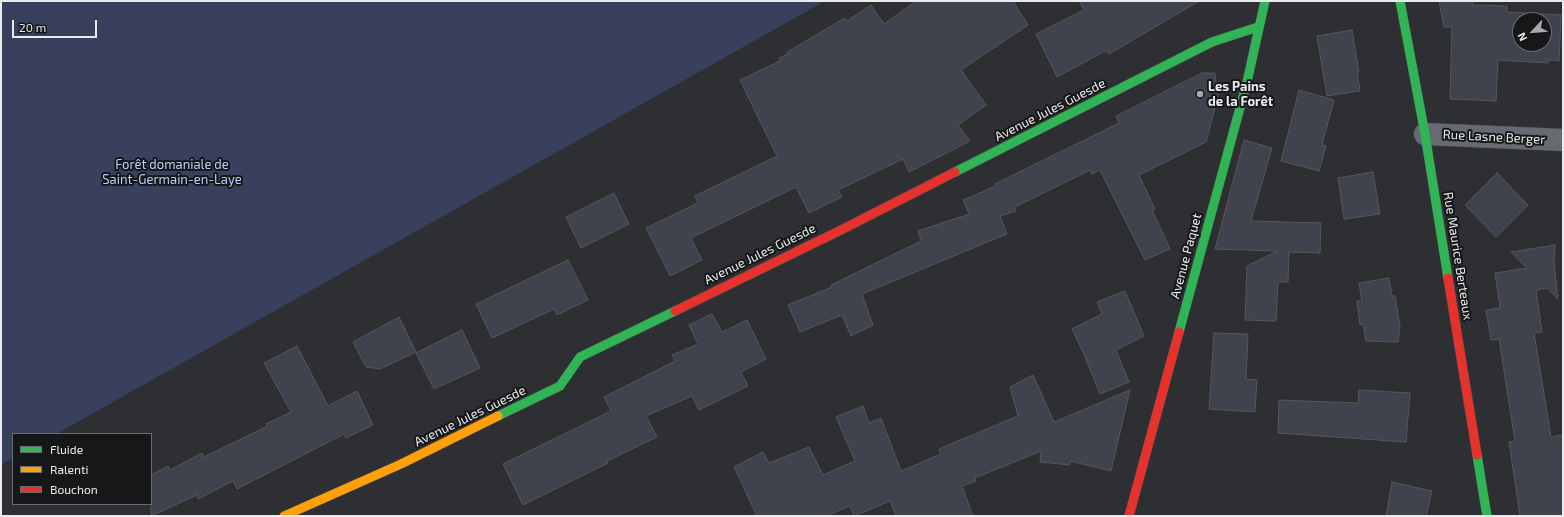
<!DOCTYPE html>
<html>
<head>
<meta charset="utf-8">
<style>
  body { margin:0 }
  #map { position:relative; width:1564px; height:517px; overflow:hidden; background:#2e2f33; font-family:"Exo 2",sans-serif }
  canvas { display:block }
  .frame { position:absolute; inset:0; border:2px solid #eaebee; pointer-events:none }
  .legend { position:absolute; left:12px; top:433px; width:140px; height:72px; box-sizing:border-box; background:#161719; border:1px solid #6b6c6e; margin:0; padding:5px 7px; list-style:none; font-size:12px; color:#eaebee }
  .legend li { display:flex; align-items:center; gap:8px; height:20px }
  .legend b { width:20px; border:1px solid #6b6c6e }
  .north { position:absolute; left:1512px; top:12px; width:40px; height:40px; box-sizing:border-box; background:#161719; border:1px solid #6b6c6e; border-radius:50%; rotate:244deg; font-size:11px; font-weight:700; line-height:16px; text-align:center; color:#eaebee }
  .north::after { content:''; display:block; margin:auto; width:14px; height:18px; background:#a8a9ad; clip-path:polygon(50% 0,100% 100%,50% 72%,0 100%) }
  .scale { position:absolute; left:12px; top:20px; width:85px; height:18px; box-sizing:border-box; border:2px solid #eaebee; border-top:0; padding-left:5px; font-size:12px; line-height:14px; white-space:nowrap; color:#eaebee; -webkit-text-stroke:3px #161719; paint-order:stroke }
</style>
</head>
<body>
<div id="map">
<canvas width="1564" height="517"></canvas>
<div class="frame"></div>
<ul class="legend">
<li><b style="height:5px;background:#30b455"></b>Fluide</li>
<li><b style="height:5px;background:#ff9f0a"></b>Ralenti</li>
<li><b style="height:5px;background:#e5322d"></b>Bouchon</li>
</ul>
<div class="north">N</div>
<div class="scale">20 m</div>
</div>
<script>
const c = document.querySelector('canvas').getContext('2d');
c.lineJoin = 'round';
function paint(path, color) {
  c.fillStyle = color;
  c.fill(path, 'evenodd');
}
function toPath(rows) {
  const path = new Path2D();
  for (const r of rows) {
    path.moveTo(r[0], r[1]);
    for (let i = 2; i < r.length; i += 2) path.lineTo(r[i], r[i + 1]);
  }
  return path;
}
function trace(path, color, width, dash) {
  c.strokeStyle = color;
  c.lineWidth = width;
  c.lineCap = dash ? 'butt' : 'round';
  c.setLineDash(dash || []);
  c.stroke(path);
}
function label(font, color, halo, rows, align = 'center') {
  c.font = font + ' "Exo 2",sans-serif';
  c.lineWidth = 4;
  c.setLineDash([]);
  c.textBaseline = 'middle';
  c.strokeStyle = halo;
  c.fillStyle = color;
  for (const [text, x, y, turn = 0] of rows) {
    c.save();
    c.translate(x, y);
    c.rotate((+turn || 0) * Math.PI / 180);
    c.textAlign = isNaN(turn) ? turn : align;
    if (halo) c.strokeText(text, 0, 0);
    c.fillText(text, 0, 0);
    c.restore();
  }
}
paint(toPath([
  [1,1,825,1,56,434,13,434,13,458,1,465]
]), '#38405d');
const building = toPath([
  [916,1,1013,1,1028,25,961,70,986,105,958,125,970,141,909,172,903,159,838,190,842,197,809,213,796,187,691,238,702,260,670,276,646,228,698,203,695,196,777,156,740,80,780,61,779,58,788,54,787,52,845,18,847,21,871,5,884,24,916,1],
  [1079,1,1199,1,1109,54,1107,50,1057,77,1036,34,1084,10,1079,1],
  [1439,1,1472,1,1473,5,1507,6,1507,12,1561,15,1559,61,1548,60,1548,63,1498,60,1496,101,1450,99,1452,27,1444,27,1439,1],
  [1520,20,1544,20,1544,44,1520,44,1520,20],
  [1352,30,1359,72,1357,72,1360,91,1327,96,1317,36,1352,30],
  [1202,73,1215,73,1218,96,1206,142,1139,175,1155,209,1152,210,1170,249,1145,260,1100,170,1092,174,1090,170,1015,207,1016,211,1000,216,1007,234,862,294,873,325,851,336,842,315,800,332,788,305,832,287,831,285,921,241,918,231,969,214,963,200,996,186,995,184,1119,123,1116,116,1202,73],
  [1299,90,1334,100,1322,145,1326,146,1319,171,1281,161,1299,90],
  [1244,140,1272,148,1251,221,1321,223,1320,253,1289,252,1288,282,1278,282,1276,321,1245,320,1247,266,1277,251,1215,249,1244,140],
  [1373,172,1380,214,1344,219,1338,178,1373,172],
  [1497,173,1528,205,1496,237,1465,205,1497,173],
  [614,193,629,224,581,248,566,217,614,193],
  [1555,245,1554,263,1558,299,1547,288,1536,290,1542,332,1534,333,1551,437,1563,435,1563,516,1520,516,1509,442,1515,441,1499,339,1491,340,1486,310,1500,308,1495,273,1527,268,1511,252,1555,245],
  [568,260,588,300,557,315,554,309,492,338,476,304,568,260],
  [1389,278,1392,296,1395,296,1400,327,1398,342,1366,341,1363,324,1360,325,1357,301,1362,301,1359,283,1389,278],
  [1125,291,1144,336,1116,350,1129,382,1100,394,1083,352,1072,329,1102,314,1097,302,1125,291],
  [712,314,722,332,747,320,766,359,741,372,748,386,699,410,692,396,646,416,657,437,607,461,608,463,523,505,503,464,611,411,604,397,675,361,672,355,698,344,689,325,712,314],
  [399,317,416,352,380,369,366,367,353,342,399,317],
  [462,330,480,368,434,389,416,353,462,330],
  [1214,333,1248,334,1246,379,1257,380,1255,412,1209,409,1214,333],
  [297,346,328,406,357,391,373,425,346,438,344,434,237,489,233,481,198,499,197,495,151,516,151,475,168,466,170,470,202,453,204,457,268,426,266,424,291,412,264,363,297,346],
  [1033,375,1054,422,1130,390,1111,471,1070,461,1070,465,1040,462,1041,451,975,478,976,481,962,486,973,516,896,516,890,501,854,516,850,506,826,516,757,516,734,467,763,452,769,463,809,447,823,475,855,461,836,417,863,406,869,423,881,418,901,471,941,454,939,449,1018,416,1010,387,1033,375],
  [1359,390,1410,393,1406,442,1278,433,1279,400,1358,403,1359,390],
  [1392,482,1432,491,1426,516,1386,516,1392,482]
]);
paint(building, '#40434e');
trace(building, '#565659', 1);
const street = toPath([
  [1425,134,1563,140]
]);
const fast = toPath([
  [1400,1,1425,134,1448,278],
  [955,172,1212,42,1258,27],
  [1179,332,1247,82,1265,1],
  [498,416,560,386,580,357,675,311],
  [1477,455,1487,516]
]);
const slow = toPath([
  [284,516,401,464,498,416]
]);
const jam = toPath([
  [1448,278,1477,455],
  [675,311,841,230,955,172],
  [1129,516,1179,332]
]);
trace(street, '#494a4c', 23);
trace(fast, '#494a4c', 10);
trace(slow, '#494a4c', 10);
trace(jam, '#494a4c', 10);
trace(street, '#676a72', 22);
trace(fast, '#30b455', 9);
trace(slow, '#ff9f0a', 9);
trace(jam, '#e5322d', 9);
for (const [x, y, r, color] of [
  [1200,94,4,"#a8a9ad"]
]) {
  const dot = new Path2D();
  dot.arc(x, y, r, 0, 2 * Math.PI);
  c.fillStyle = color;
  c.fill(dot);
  trace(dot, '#161719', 1.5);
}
label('bold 13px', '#eaebee', '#161719', [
  ["Les Pains",1208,87],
  ["de la Forêt",1208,102]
], 'left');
label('13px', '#eaebee', '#161719', [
  ["Avenue Jules Guesde",1050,110,-27],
  ["Rue Lasne Berger",1494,137,3],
  ["Avenue Jules Guesde",760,254,-26],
  ["Avenue Paquet",1186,256,-75],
  ["Rue Maurice Berteaux",1458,256,81],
  ["Avenue Jules Guesde",470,416,-26]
]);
label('13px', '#bdcbfd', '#161719', [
  ["Forêt domaniale de",172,165],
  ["Saint-Germain-en-Laye",172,180]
]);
</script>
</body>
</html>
